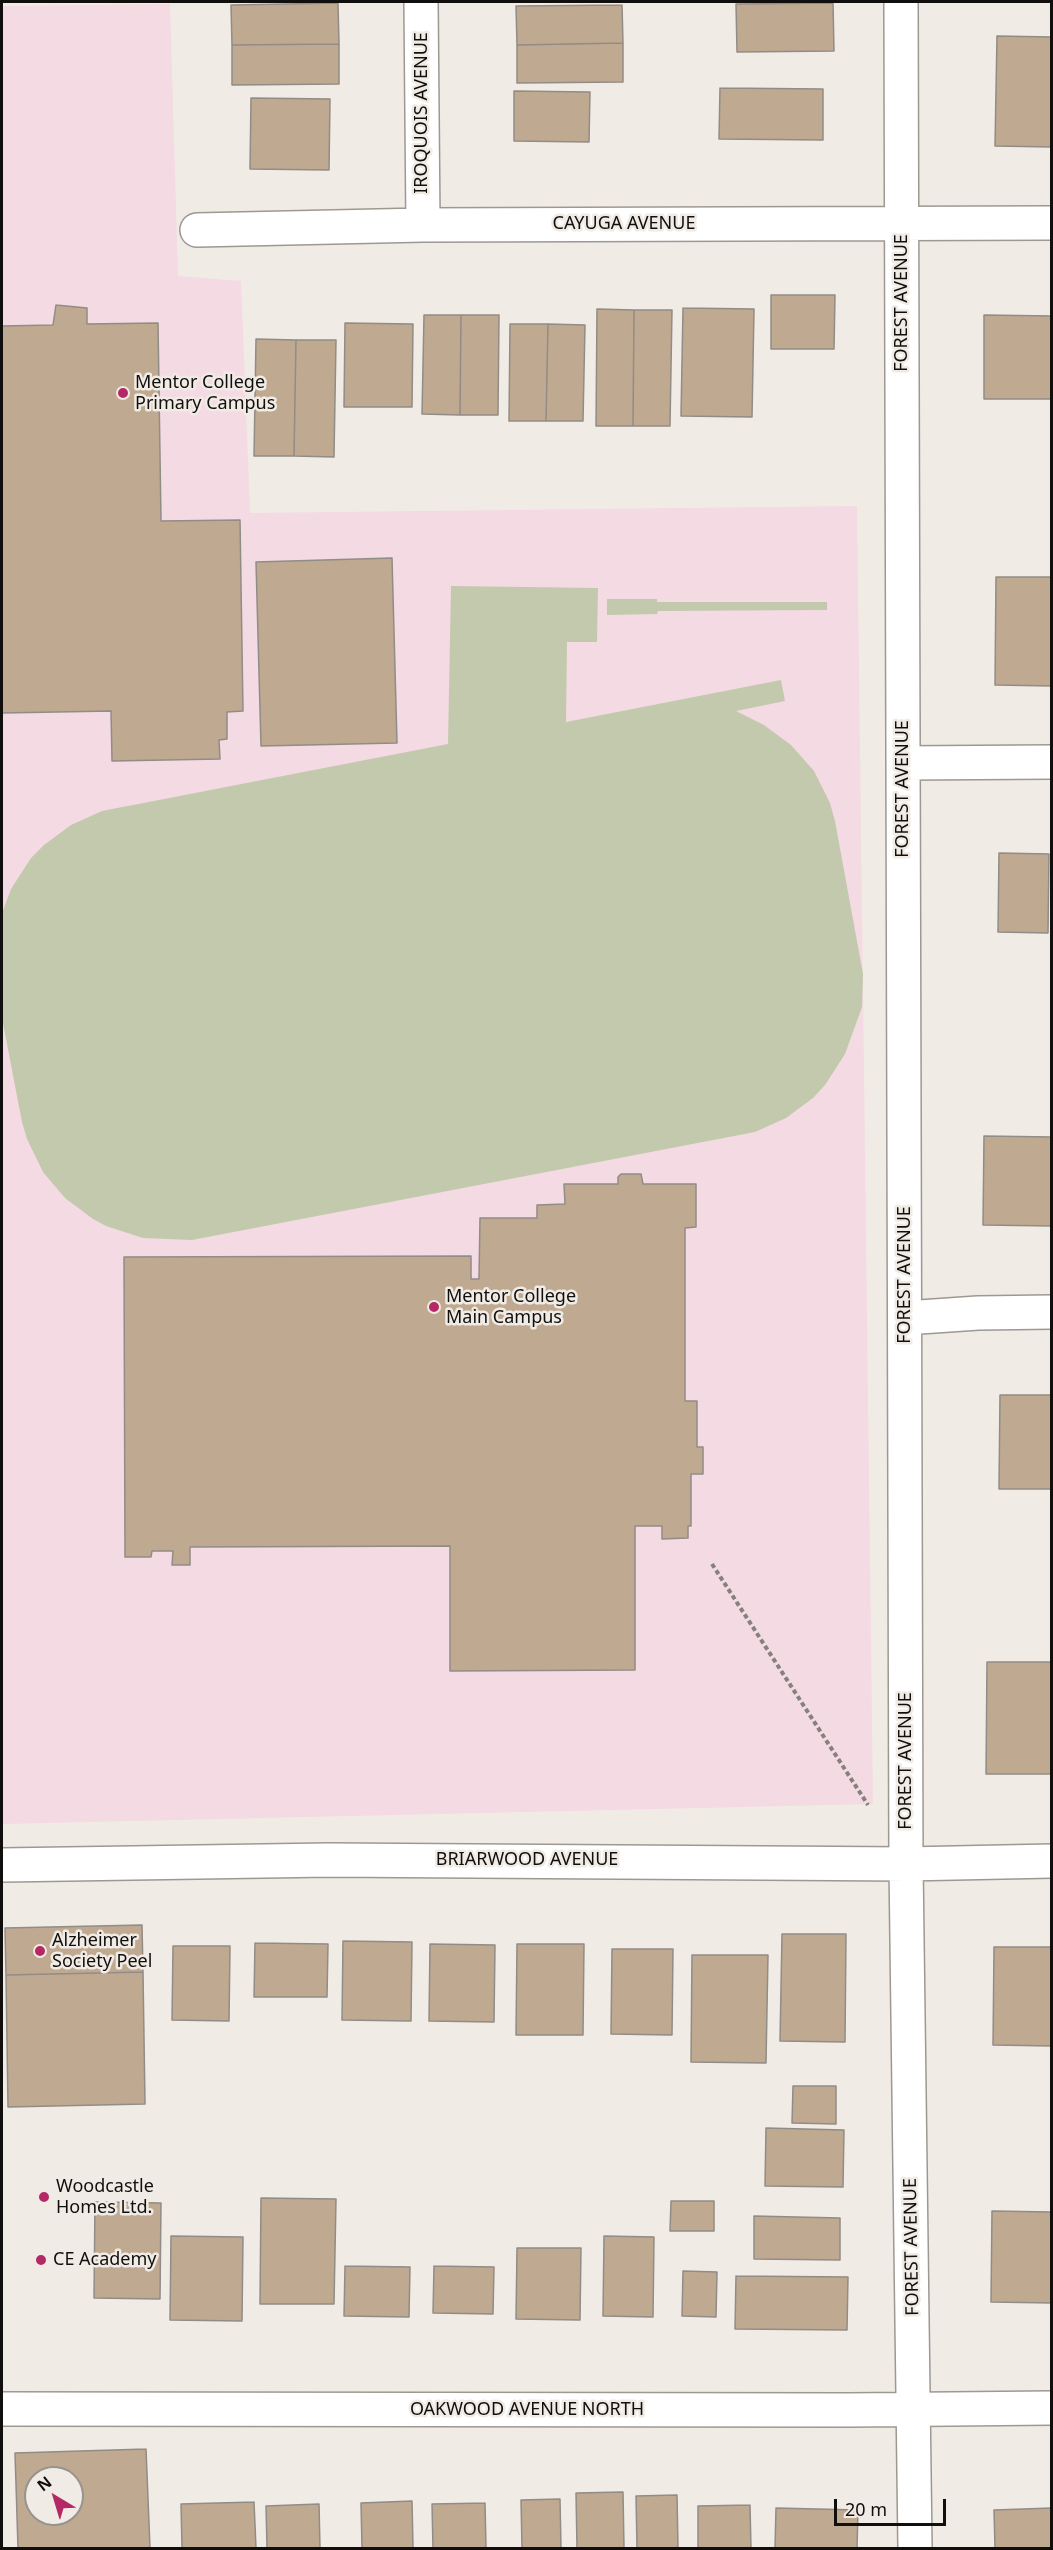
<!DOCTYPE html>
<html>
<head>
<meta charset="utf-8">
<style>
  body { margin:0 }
  #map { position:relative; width:1053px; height:2550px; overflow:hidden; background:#f1ebe5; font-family:"Noto Sans",sans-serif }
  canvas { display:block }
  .frame { position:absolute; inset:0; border:3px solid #110f0d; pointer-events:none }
  .north { position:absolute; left:24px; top:2466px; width:60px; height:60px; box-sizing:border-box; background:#f1ebe5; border:2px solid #97938f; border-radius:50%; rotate:322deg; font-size:16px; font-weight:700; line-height:24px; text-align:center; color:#110f0d }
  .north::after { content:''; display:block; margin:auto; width:21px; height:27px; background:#b42965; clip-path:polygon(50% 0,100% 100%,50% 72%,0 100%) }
  .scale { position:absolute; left:834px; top:2499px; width:112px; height:27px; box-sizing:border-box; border:3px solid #110f0d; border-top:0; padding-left:8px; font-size:18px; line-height:21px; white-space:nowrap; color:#110f0d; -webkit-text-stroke:4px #f1ebe5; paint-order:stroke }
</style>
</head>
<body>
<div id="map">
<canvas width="1053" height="2550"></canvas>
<div class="frame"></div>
<div class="north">N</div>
<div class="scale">20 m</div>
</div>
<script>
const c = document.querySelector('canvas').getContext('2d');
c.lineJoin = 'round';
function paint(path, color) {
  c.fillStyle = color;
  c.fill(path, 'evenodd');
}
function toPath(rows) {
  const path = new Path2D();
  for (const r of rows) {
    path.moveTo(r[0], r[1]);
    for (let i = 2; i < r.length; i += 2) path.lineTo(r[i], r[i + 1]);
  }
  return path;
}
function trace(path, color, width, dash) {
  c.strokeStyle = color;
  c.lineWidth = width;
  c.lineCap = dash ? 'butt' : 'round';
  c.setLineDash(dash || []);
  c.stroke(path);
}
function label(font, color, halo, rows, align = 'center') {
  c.font = font + ' "Noto Sans",sans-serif';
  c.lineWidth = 5;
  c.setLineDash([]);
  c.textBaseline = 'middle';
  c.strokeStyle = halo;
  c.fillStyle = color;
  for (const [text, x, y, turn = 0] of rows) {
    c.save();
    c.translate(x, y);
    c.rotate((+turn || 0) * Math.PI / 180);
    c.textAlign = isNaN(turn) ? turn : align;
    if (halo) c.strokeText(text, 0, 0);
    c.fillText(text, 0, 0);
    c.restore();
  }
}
paint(toPath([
  [170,4,178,276,241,281,250,513,857,506,873,1804,2,1824,2,6]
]), '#f4dae3');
paint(toPath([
  [451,586,598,588,597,642,567,642,566,722,781,680,785,701,736,711,764,725,791,745,814,771,830,803,835,821,863,974,862,1007,845,1054,825,1085,813,1098,786,1118,755,1132,192,1240,143,1238,106,1226,93,1219,65,1198,43,1172,27,1139,22,1122,2,1018,2,913,11,889,31,858,44,845,71,825,102,811,448,744],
  [607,599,657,599,657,602,827,602,827,610,658,611,657,614,607,615]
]), '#c3c9ac');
const building = toPath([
  [338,3,339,44,232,45,231,5,338,3],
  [833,3,834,51,737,52,736,4,833,3],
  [622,5,623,43,517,45,516,6,622,5],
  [997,36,1052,37,1052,147,995,146,997,36],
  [623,43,623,82,517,83,517,45,623,43],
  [339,44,339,84,232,85,232,45,339,44],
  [720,88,823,89,823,140,719,139,720,88],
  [514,91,590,92,589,142,514,141,514,91],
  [251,98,330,99,329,170,250,169,251,98],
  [771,295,835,295,834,349,771,349,771,295],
  [56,305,87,308,87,324,158,323,161,521,240,520,243,711,227,712,227,739,219,740,220,759,112,761,111,711,2,713,2,326,53,325,56,305],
  [683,308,754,309,752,417,681,416,683,308],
  [597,309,634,310,633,426,596,426,597,309],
  [634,310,672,310,670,426,633,426,634,310],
  [424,315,461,315,460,415,422,414,424,315],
  [461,315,499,315,498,415,460,415,461,315],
  [984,315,1052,316,1052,399,984,399,984,315],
  [345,323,413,324,412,407,344,407,345,323],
  [510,324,548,324,546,421,509,421,510,324],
  [548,324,585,325,583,421,546,421,548,324],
  [256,339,296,340,294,456,254,456,256,339],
  [296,340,336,340,334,457,294,456,296,340],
  [392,558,397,743,261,746,256,562,392,558],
  [996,577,1052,577,1052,686,995,685,996,577],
  [999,853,1049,854,1048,933,998,932,999,853],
  [984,1136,1052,1137,1052,1226,983,1225,984,1136],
  [621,1174,641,1174,643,1184,696,1184,696,1227,685,1228,685,1401,697,1401,697,1447,703,1447,703,1474,691,1474,691,1526,688,1526,688,1538,662,1539,662,1526,635,1526,635,1670,450,1671,450,1546,190,1547,190,1565,172,1565,173,1551,152,1551,151,1557,125,1557,124,1257,471,1256,471,1279,479,1279,480,1218,537,1218,537,1205,565,1204,564,1184,618,1184,618,1177,621,1174],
  [1000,1395,1052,1395,1052,1489,999,1489,1000,1395],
  [987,1662,1052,1662,1052,1774,986,1774,987,1662],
  [142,1925,143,1972,6,1975,5,1928,142,1925],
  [782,1934,846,1934,845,2042,780,2041,782,1934],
  [343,1941,412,1942,411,2021,342,2020,343,1941],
  [255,1943,328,1944,327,1997,254,1997,255,1943],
  [430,1944,495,1945,494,2022,429,2021,430,1944],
  [517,1944,584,1944,583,2035,516,2035,517,1944],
  [173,1946,230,1946,229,2021,172,2020,173,1946],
  [994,1947,1052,1947,1052,2046,993,2045,994,1947],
  [612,1949,673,1949,672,2035,611,2034,612,1949],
  [692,1955,768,1955,766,2063,691,2062,692,1955],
  [143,1972,145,2104,8,2107,6,1975,143,1972],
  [793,2086,836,2086,836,2124,792,2123,793,2086],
  [766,2128,844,2130,843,2187,765,2186,766,2128],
  [261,2198,336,2199,334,2304,260,2304,261,2198],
  [671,2201,714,2201,714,2231,670,2231,671,2201],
  [95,2202,161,2203,160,2299,94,2298,95,2202],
  [992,2211,1052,2212,1052,2303,991,2302,992,2211],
  [754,2216,840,2218,840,2260,754,2259,754,2216],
  [171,2236,243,2237,242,2321,170,2320,171,2236],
  [604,2236,654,2237,653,2317,603,2316,604,2236],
  [517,2248,581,2248,580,2320,516,2319,517,2248],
  [345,2266,410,2267,409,2317,344,2316,345,2266],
  [434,2266,494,2267,493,2314,433,2313,434,2266],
  [683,2271,717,2272,716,2317,682,2316,683,2271],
  [736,2276,848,2277,847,2330,735,2329,736,2276],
  [146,2449,150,2548,18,2548,15,2453,146,2449],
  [36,2478,72,2478,72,2514,36,2514,36,2478],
  [623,2492,624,2548,577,2548,576,2493,623,2492],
  [677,2495,678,2548,637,2548,636,2496,677,2495],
  [560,2499,561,2548,522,2548,521,2500,560,2499],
  [412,2501,413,2548,362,2548,361,2503,412,2501],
  [254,2502,256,2548,182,2548,181,2504,254,2502],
  [485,2503,486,2548,433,2548,432,2504,485,2503],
  [319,2504,320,2548,267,2548,266,2506,319,2504],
  [750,2505,751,2548,698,2548,698,2506,750,2505],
  [776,2508,858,2510,857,2548,775,2548,776,2508],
  [1052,2508,1052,2548,995,2548,994,2510,1052,2508]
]);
paint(building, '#c0a991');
trace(building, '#918c86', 1.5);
const minor = toPath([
  [421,2,423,225],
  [901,2,906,1864,915,2548],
  [197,230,423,225,1052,223],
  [903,763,1052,762],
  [905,1318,978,1313,1052,1312],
  [2,1865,329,1860,906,1864,1052,1861],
  [2,2409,849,2410,1052,2408]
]);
trace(minor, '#9e9892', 36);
trace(toPath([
  [712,1564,868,1805]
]), '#85817d', 4, [4.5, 3]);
trace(minor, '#fff', 33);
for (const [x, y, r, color] of [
  [123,393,6,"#b42965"],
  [434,1307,6,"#b42965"],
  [40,1951,6,"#b42965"],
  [44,2197,6,"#b42965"],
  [41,2260,6,"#b42965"]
]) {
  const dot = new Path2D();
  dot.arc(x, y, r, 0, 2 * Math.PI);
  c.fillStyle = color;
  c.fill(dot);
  trace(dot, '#f1ebe5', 2);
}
label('18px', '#110f0d', '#f1ebe5', [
  ["IROQUOIS AVENUE",422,113,-90],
  ["CAYUGA AVENUE",624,224],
  ["FOREST AVENUE",902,303,-90],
  ["FOREST AVENUE",903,789,-90],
  ["FOREST AVENUE",905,1275,-90],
  ["FOREST AVENUE",906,1761,-90],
  ["BRIARWOOD AVENUE",527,1860],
  ["FOREST AVENUE",912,2247,-91],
  ["OAKWOOD AVENUE NORTH",527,2410]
]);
label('18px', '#110f0d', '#f1ebe5', [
  ["Mentor College",135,383],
  ["Primary Campus",135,404],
  ["Mentor College",446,1297],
  ["Main Campus",446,1318],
  ["Alzheimer",52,1941],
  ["Society Peel",52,1962],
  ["Woodcastle",56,2187],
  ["Homes Ltd.",56,2208],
  ["CE Academy",53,2260]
], 'left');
</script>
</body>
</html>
